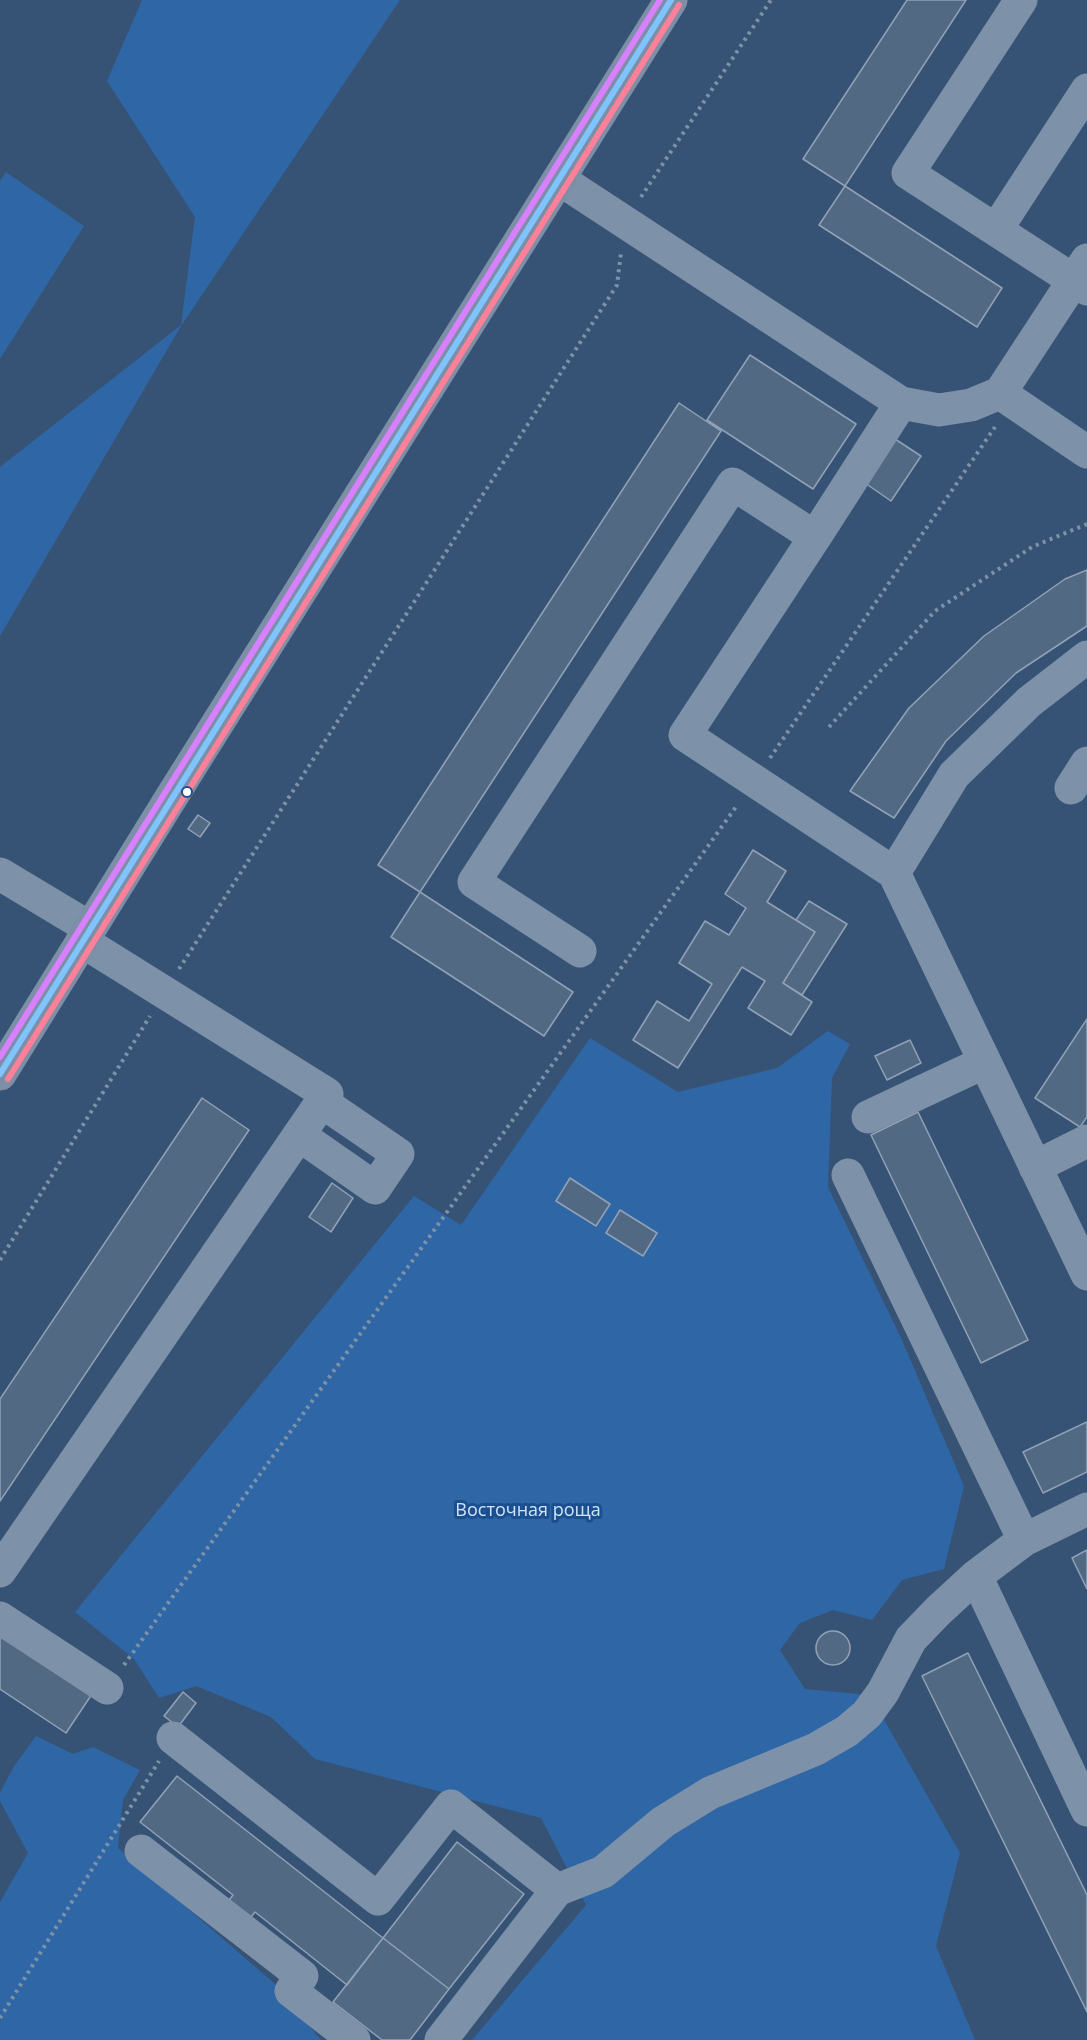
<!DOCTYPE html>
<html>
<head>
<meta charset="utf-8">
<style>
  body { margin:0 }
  canvas { display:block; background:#365274 }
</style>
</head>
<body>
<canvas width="1087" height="2040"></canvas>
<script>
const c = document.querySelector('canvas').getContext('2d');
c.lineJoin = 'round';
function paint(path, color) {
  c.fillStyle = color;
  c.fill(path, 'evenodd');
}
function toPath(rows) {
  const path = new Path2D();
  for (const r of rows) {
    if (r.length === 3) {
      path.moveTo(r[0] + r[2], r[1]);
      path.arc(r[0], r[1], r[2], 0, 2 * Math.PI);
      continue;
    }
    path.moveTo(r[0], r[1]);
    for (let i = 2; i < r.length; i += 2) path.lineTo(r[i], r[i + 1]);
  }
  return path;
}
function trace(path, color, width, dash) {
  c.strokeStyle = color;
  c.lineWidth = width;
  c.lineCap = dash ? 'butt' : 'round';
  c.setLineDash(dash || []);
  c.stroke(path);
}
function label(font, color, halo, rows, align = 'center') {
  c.font = font + ' "Open Sans",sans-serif';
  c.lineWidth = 6;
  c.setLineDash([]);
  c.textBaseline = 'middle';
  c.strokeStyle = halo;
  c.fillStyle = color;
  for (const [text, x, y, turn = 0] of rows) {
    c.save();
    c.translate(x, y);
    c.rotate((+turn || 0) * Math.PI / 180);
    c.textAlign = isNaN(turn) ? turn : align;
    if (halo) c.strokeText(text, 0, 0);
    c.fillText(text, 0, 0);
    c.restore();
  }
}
paint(toPath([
  [142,0,400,0,181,326,0,636,0,467,181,325,195,217,107,81],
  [6,172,84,226,0,359,0,181],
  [828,1031,850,1044,832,1078,828,1187,902,1340,964,1486,944,1569,902,1580,872,1620,833,1610,800,1623,780,1650,805,1689,870,1695,960,1853,936,1946,975,2040,472,2040,586,1905,541,1818,315,1759,271,1717,196,1686,159,1698,134,1659,75,1612,414,1196,461,1225,590,1038,678,1092,777,1068],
  [36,1736,73,1754,93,1747,140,1770,123,1800,118,1848,274,1983,321,2040,0,2040,0,1902,28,1853,0,1801,0,1793,14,1766]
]), '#2f66a5');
const building = toPath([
  [907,0,966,0,845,186,803,159,907,0],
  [845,186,1002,288,977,327,819,225,845,186],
  [750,355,856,424,813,489,707,420,750,355],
  [679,403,721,431,420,892,378,865,679,403],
  [895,439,921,456,891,501,865,483,895,439],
  [1087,570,1087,626,1016,673,946,741,894,818,850,791,909,708,984,636,1065,579,1087,570],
  [198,815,210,823,200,837,188,829,198,815],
  [753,850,786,871,767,902,815,932,783,983,812,1002,791,1035,748,1008,765,981,742,967,678,1068,633,1040,657,1001,689,1021,712,984,679,963,705,921,729,935,746,908,725,894,753,850],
  [420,892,573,992,544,1036,391,937,420,892],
  [809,901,847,924,802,995,783,983,815,932,796,920,809,901],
  [1087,1019,1087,1117,1080,1127,1035,1098,1087,1019],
  [910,1040,921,1063,887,1080,875,1056,910,1040],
  [202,1098,249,1130,0,1501,0,1399,202,1098],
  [918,1112,1028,1340,981,1363,871,1135,918,1112],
  [570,1178,610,1204,596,1226,556,1201,570,1178],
  [332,1183,353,1198,331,1232,309,1217,332,1183],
  [620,1210,657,1233,643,1256,606,1233,620,1210],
  [1087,1422,1087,1472,1043,1493,1023,1452,1087,1422],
  [1087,1550,1087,1589,1072,1558,1087,1550],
  [0,1628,94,1691,66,1733,0,1689,0,1628],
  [833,1648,17],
  [968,1653,1087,1895,1087,2012,922,1676,968,1653],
  [183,1692,196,1703,178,1727,164,1716,183,1692],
  [177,1776,383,1938,347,1985,255,1912,245,1924,224,1907,233,1895,140,1822,177,1776],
  [457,1842,524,1894,449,1989,383,1938,457,1842],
  [383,1938,449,1989,410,2040,382,2040,333,2002,383,1938]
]);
paint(building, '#526984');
trace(building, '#92a2b6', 1.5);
trace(toPath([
  [641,197,771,0],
  [829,727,935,611,1032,547,1087,524],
  [770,758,995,427],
  [179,969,617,285,621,253],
  [0,1260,150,1016],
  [124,1665,738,804],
  [0,2018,159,1761]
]), '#7d92a8', 4, [3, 4.5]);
trace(toPath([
  [1021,0,908,173,996,230,1087,90],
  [559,179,901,403,939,410,971,405,1000,393,1087,260],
  [996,230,1087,289],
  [1000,393,1087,452],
  [815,537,685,735,894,873,1087,1274],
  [1071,788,1087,763],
  [894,873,954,775,1029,702,1087,657],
  [0,874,90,928],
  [580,951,474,882,733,484,815,537,901,403],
  [868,1117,985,1062],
  [299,1135,375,1188,398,1154,322,1102],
  [1035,1167,1087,1141],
  [848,1175,1024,1540],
  [0,1571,327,1094,82,941],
  [976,1576,1087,1810],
  [0,1618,107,1688],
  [173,1738,378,1899,451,1806,557,1890],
  [141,1851,302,1976,291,1991,354,2040],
  [441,2040,557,1890,603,1872,663,1822,710,1793,816,1749,847,1731,867,1714,883,1692,911,1639,938,1611,976,1576,1024,1540,1087,1509]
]), '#7d92a8', 33);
trace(toPath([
  [0,1074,174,793,671,0]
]), '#7d8ea7', 33);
trace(toPath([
  [0,1074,671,0]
]), '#80c4ff', 6);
trace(toPath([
  [8,1079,679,5]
]), '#ff8098', 6);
trace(toPath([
  [0,1057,660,0]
]), '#d880ff', 6);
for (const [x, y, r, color] of [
  [187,792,5,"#fff"]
]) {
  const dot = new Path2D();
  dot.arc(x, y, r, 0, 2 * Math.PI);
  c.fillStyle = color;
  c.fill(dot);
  trace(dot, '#1b4f8f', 2);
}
label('18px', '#cfe3fa', '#1b4f8f', [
  ["Восточная роща",528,1511]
]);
</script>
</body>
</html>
